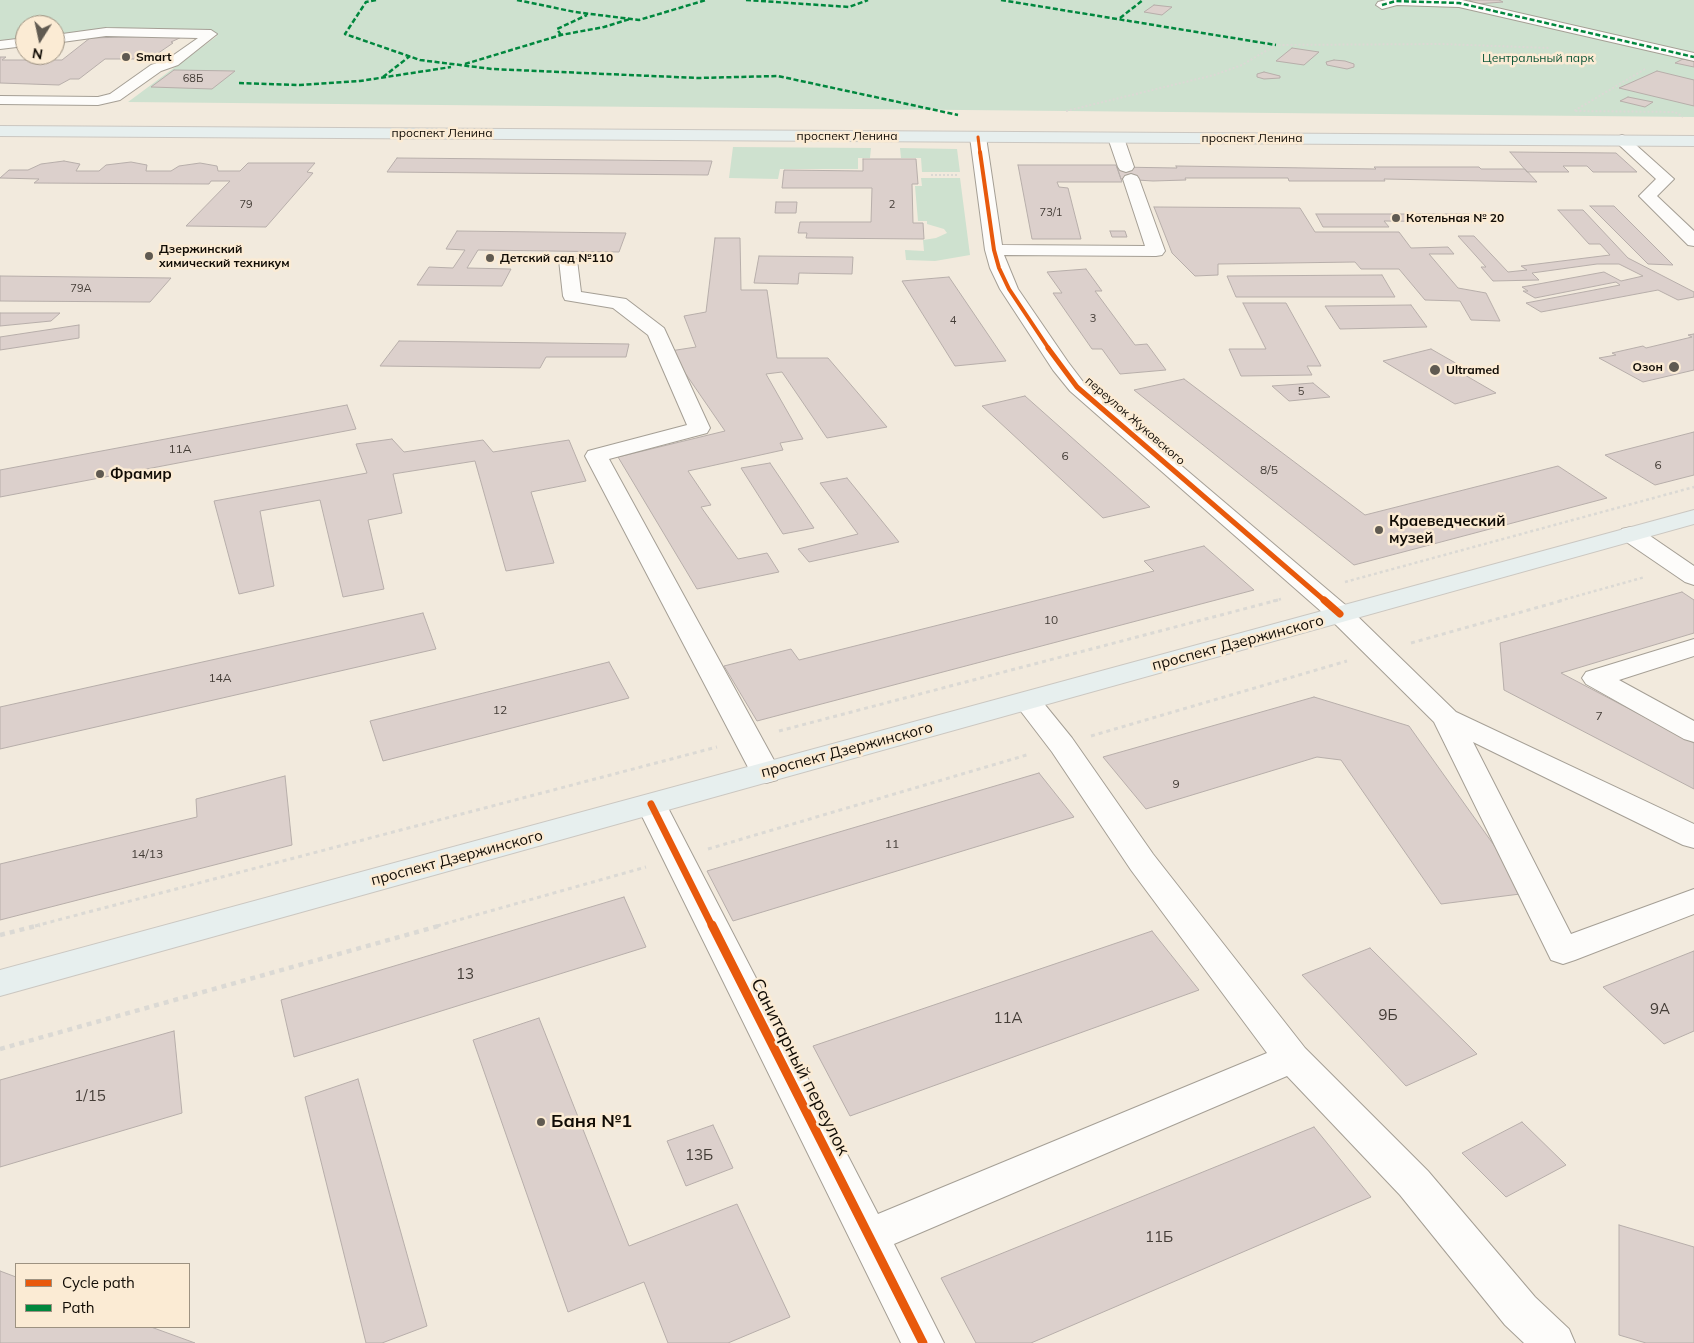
<!DOCTYPE html>
<html>
<head>
<meta charset="utf-8">
<style>
  body { margin:0 }
  #map { position:relative; width:1694px; height:1343px; overflow:hidden; background:#f2eadd; font-family:Mulish,sans-serif }
  canvas { display:block }
  .legend { position:absolute; left:15px; top:1263px; width:175px; height:65px; box-sizing:border-box; background:#fbebd4; border:1px solid #9d9281; margin:0; padding:6px 9px; list-style:none; font-size:15px; color:#110c05 }
  .legend li { display:flex; align-items:center; gap:10px; height:25px }
  .legend b { width:25px; border:1px solid #9d9281 }
  .north { position:absolute; left:15px; top:15px; width:50px; height:50px; box-sizing:border-box; background:#fbebd4; border:1px solid #9d9281; border-radius:50%; rotate:190deg; font-size:14px; font-weight:700; line-height:20px; text-align:center; color:#110c05 }
  .north::after { content:''; display:block; margin:auto; width:18px; height:22px; background:#605a51; clip-path:polygon(50% 0,100% 100%,50% 72%,0 100%) }
</style>
</head>
<body>
<div id="map">
<canvas width="1694" height="1343"></canvas>
<ul class="legend">
<li><b style="height:6px;background:#e8590c"></b>Cycle path</li>
<li><b style="height:6px;background:#00873e"></b>Path</li>
</ul>
<div class="north">N</div>
</div>
<script>
const c = document.querySelector('canvas').getContext('2d');
c.lineJoin = 'round';
function paint(path, color) {
  c.fillStyle = color;
  c.fill(path, 'evenodd');
}
function toPath(rows) {
  const path = new Path2D();
  for (const r of rows) {
    path.moveTo(r[0], r[1]);
    for (let i = 2; i < r.length; i += 2) path.lineTo(r[i], r[i + 1]);
  }
  return path;
}
function trace(path, color, width, dash) {
  c.strokeStyle = color;
  c.lineWidth = width;
  c.lineCap = dash ? 'butt' : 'round';
  c.setLineDash(dash || []);
  c.stroke(path);
}
function label(font, color, halo, rows, align = 'center') {
  c.font = font + ' Mulish,sans-serif';
  c.lineWidth = 5;
  c.setLineDash([]);
  c.textBaseline = 'middle';
  c.strokeStyle = halo;
  c.fillStyle = color;
  for (const [text, x, y, turn = 0] of rows) {
    c.save();
    c.translate(x, y);
    c.rotate((+turn || 0) * Math.PI / 180);
    c.textAlign = isNaN(turn) ? turn : align;
    if (halo) c.strokeText(text, 0, 0);
    c.fillText(text, 0, 0);
    c.restore();
  }
}
paint(toPath([
  [0,0,1694,0,1694,117,128,102,217,36,94,35,55,39,55,25,25,25,25,43,0,46],
  [733,147,871,148,870,158,858,158,858,169,780,169,778,179,729,178],
  [900,148,957,149,960,172,922,172,921,158,901,158],
  [921,178,960,178,970,255,935,261,906,260,905,250,924,251,923,240,936,238,947,233,944,229,927,224,927,221,918,221,915,186,922,186]
]), '#cee1cf');
const building = toPath([
  [1469,0,1499,0,1503,2,1476,4,1469,0],
  [1154,5,1172,7,1162,15,1144,12,1154,5],
  [161,36,184,36,171,42,173,43,154,56,158,56,155,59,105,59,79,79,70,79,59,85,0,83,0,57,6,57,2,60,62,60,90,38,161,36],
  [1292,48,1319,52,1304,65,1276,61,1292,48],
  [1683,59,1694,61,1694,67,1675,63,1683,59],
  [1334,60,1345,61,1354,64,1354,67,1347,69,1327,65,1326,62,1334,60],
  [174,70,235,71,212,89,151,87,174,70],
  [1657,71,1694,80,1694,106,1619,88,1657,71],
  [1264,72,1280,76,1280,78,1264,79,1257,77,1257,74,1264,72],
  [1628,97,1653,102,1645,107,1620,101,1628,97],
  [1510,152,1616,153,1637,172,1593,172,1587,166,1563,166,1569,172,1527,172,1510,152],
  [397,158,712,161,708,175,387,172,397,158],
  [863,159,916,159,918,184,912,184,913,223,923,223,924,239,806,238,807,233,798,233,800,222,871,222,872,188,782,188,784,170,863,171,863,159],
  [64,161,80,164,76,171,99,171,106,165,131,162,147,165,146,171,171,171,179,166,200,163,217,166,218,171,240,171,248,163,315,163,307,172,313,173,266,227,186,226,230,181,211,181,209,184,34,183,39,179,0,178,9,170,28,170,41,164,64,161],
  [1018,165,1116,165,1122,182,1057,182,1059,187,1068,188,1081,239,1032,239,1018,165],
  [1176,166,1376,169,1374,167,1479,167,1481,169,1525,169,1537,182,1384,179,1385,181,1289,181,1288,178,1185,178,1186,180,1153,181,1121,179,1117,167,1177,168,1176,166],
  [776,202,797,202,796,213,775,213,776,202],
  [1590,206,1614,206,1673,265,1648,264,1590,206],
  [1154,207,1300,208,1315,232,1399,232,1411,248,1448,247,1454,254,1429,254,1458,288,1486,293,1500,321,1471,320,1460,301,1425,300,1399,269,1361,269,1355,262,1218,264,1218,275,1195,276,1172,253,1154,207],
  [1558,210,1583,210,1628,258,1694,292,1694,297,1678,300,1658,290,1541,312,1526,303,1620,285,1616,282,1535,298,1523,291,1528,291,1522,287,1604,272,1621,281,1643,276,1619,264,1597,264,1532,273,1539,280,1493,281,1481,267,1486,267,1458,236,1474,236,1508,272,1527,270,1521,266,1610,255,1600,244,1589,244,1558,210],
  [1316,214,1470,214,1476,222,1384,221,1389,227,1323,227,1316,214],
  [457,231,626,233,619,252,478,250,467,268,511,269,502,286,417,285,429,267,453,268,465,250,446,249,457,231],
  [1110,231,1125,231,1127,237,1112,237,1110,231],
  [715,238,740,238,741,290,767,290,777,358,828,358,887,427,827,438,782,372,766,374,803,439,780,443,783,450,688,471,711,505,701,507,738,559,767,553,779,572,697,589,618,457,725,431,670,351,696,347,684,316,706,312,715,238],
  [759,256,853,257,852,274,799,273,798,284,754,283,759,256],
  [1086,269,1102,291,1095,291,1135,345,1147,344,1166,370,1120,374,1102,349,1092,349,1053,293,1062,293,1047,272,1086,269],
  [1382,275,1395,297,1236,297,1227,276,1382,275],
  [0,276,171,278,150,302,0,301,0,276],
  [949,277,1006,361,955,366,902,281,949,277],
  [1243,303,1286,303,1321,366,1307,366,1312,375,1241,376,1229,349,1266,349,1243,303],
  [1411,305,1427,327,1340,329,1325,306,1411,305],
  [0,313,60,313,51,321,0,326,0,313],
  [79,325,79,338,0,350,0,337,79,325],
  [1694,334,1694,370,1643,382,1599,358,1616,355,1612,353,1643,346,1646,348,1692,337,1688,335,1694,334],
  [399,341,629,344,626,357,546,357,540,368,380,366,399,341],
  [1431,349,1459,365,1451,367,1496,393,1455,404,1383,361,1431,349],
  [1184,379,1365,515,1558,466,1607,498,1354,565,1134,390,1184,379],
  [1313,383,1330,397,1289,401,1272,386,1313,383],
  [1025,396,1150,507,1103,518,982,406,1025,396],
  [347,405,356,429,0,497,0,470,347,405],
  [1694,432,1694,475,1655,485,1605,455,1694,432],
  [392,439,404,452,483,440,493,452,569,440,586,481,531,492,554,563,506,571,475,461,393,474,402,513,368,520,384,589,343,597,320,500,260,511,274,586,239,594,214,501,367,473,356,444,392,439],
  [770,463,814,528,783,534,741,468,770,463],
  [847,478,899,542,809,562,798,549,858,534,820,483,847,478],
  [1204,546,1254,590,757,721,724,666,791,649,799,660,1154,571,1144,561,1204,546],
  [1682,592,1694,600,1694,633,1561,673,1694,743,1694,789,1504,690,1500,643,1682,592],
  [423,613,436,649,0,749,0,707,423,613],
  [609,662,629,698,383,761,370,721,609,662],
  [1314,697,1409,726,1528,893,1441,904,1341,760,1317,757,1146,809,1103,757,1314,697],
  [1039,773,1074,817,733,921,707,871,1039,773],
  [285,776,292,845,0,920,0,864,197,817,196,799,285,776],
  [624,897,646,947,294,1057,281,1000,624,897],
  [1152,931,1199,990,850,1116,813,1046,1152,931],
  [1370,948,1477,1054,1406,1086,1302,975,1370,948],
  [1694,951,1694,1031,1664,1044,1603,987,1694,951],
  [539,1018,629,1246,737,1204,790,1317,728,1343,668,1343,644,1282,568,1312,473,1040,539,1018],
  [174,1031,182,1113,0,1167,0,1080,174,1031],
  [358,1079,427,1326,382,1343,366,1343,305,1097,358,1079],
  [1522,1122,1566,1165,1506,1197,1462,1153,1522,1122],
  [713,1125,733,1168,686,1186,667,1141,713,1125],
  [1314,1127,1371,1197,1031,1343,976,1343,941,1278,1314,1127],
  [1619,1225,1694,1247,1694,1343,1646,1343,1619,1335,1619,1225],
  [0,1271,16,1277,16,1327,151,1327,195,1343,0,1343,0,1271]
]);
paint(building, '#dcd0cc');
trace(building, '#b7aeaa', 1);
const minor = toPath([
  [1386,0,1462,0,1694,53,1694,61,1459,7,1397,5,1382,9,1376,5,1378,2,1386,0],
  [106,28,211,30,217,34,178,65,161,71,120,100,98,105,0,104,0,96,98,97,110,94,151,65,168,59,198,38,106,36,55,43,55,35,106,28],
  [25,38,25,46,0,49,0,41,25,38],
  [978,132,983,134,986,137,1002,245,1145,246,1123,179,1125,176,1131,174,1137,176,1139,179,1165,251,1162,255,1156,256,1004,255,1018,289,1068,362,1084,383,1349,608,1456,712,1694,824,1694,848,1683,845,1473,742,1571,934,1694,889,1694,914,1575,960,1563,964,1551,960,1434,722,1331,620,1070,391,1053,370,1000,289,990,268,985,250,970,137,973,134,978,132],
  [1116,133,1121,135,1124,138,1134,167,1132,170,1126,172,1120,170,1118,167,1108,138,1111,135,1116,133],
  [1622,135,1627,137,1674,179,1657,196,1694,231,1694,246,1688,245,1639,196,1656,179,1617,143,1614,140,1617,137,1622,135],
  [568,255,574,256,577,260,581,292,626,299,664,328,710,428,707,433,609,459,781,773,777,780,766,783,755,780,751,773,585,456,588,451,687,425,648,335,613,308,565,300,563,296,559,260,562,256,568,255],
  [1631,527,1640,529,1694,566,1694,585,1685,582,1622,539,1619,534,1622,529,1631,527],
  [1694,639,1694,656,1619,680,1694,721,1694,742,1684,739,1586,684,1582,678,1586,672,1694,639],
  [1027,692,1037,695,1072,738,1153,854,1305,1048,1428,1171,1535,1297,1569,1329,1575,1343,1524,1343,1505,1325,1400,1195,1287,1076,894,1244,944,1343,901,1343,636,804,640,797,651,794,662,797,666,804,878,1214,1267,1053,1131,870,1052,752,1013,701,1017,695,1027,692]
]);
const major = toPath([
  [0,126,1694,136,1694,146,0,136,0,126],
  [1694,510,1694,524,0,996,0,970,1694,510]
]);
trace(minor, '#a59f95', 2);
trace(major, '#cbc7c1', 2);
trace(toPath([
  [1645,69,1574,111,1675,112,1683,117],
  [1066,111,1214,75,1242,65,1276,45,1441,44,1550,48],
  [931,175,958,175]
]), '#dbd9d4', 2, [2, 2]);
trace(toPath([
  [1345,582,1694,487],
  [1273,601,1281,599],
  [1559,601,1645,577]
]), '#dbd9d4', 2.5, [3, 3]);
trace(toPath([
  [1411,643,1564,600],
  [779,731,1278,600],
  [1091,736,1347,661],
  [708,849,1030,754],
  [35,926,717,747],
  [437,926,646,867]
]), '#dbd9d4', 3, [4, 4]);
trace(toPath([
  [0,935,40,925],
  [0,1049,442,925]
]), '#dbd9d4', 4.5, [5, 5]);
paint(minor, '#fdfcfa');
paint(major, '#e7efee');
trace(toPath([
  [376,0,366,2,345,34,420,60,492,69,698,78,778,76,958,115],
  [517,0,575,12,639,20,706,0],
  [746,0,849,7,868,0],
  [1001,0,1276,45],
  [1382,5,1396,1,1459,3,1694,57],
  [1120,18,1143,0],
  [561,35,557,29,587,15],
  [465,64,561,35,604,27,630,19],
  [383,77,410,56],
  [239,83,300,85,360,81,451,67]
]), '#00873e', 2.5, [5, 2.5]);
trace(toPath([
  [978,137,980,153]
]), '#e8590c', 3);
trace(toPath([
  [980,152,994,250,999,268,1009,289,1049,349]
]), '#e8590c', 4);
trace(toPath([
  [1048,348,1077,387,1325,601]
]), '#e8590c', 5);
trace(toPath([
  [1324,600,1340,614],
  [651,804,712,926]
]), '#e8590c', 7);
trace(toPath([
  [712,925,923,1343]
]), '#e8590c', 9);
for (const [x, y, r, color] of [
  [126,57,5,"#605a51"],
  [1396,218,5,"#605a51"],
  [149,256,5,"#605a51"],
  [490,258,5,"#605a51"],
  [1674,367,6,"#605a51"],
  [1435,370,6,"#605a51"],
  [100,474,5,"#605a51"],
  [1379,530,5,"#605a51"],
  [541,1122,5,"#605a51"]
]) {
  const dot = new Path2D();
  dot.arc(x, y, r, 0, 2 * Math.PI);
  c.fillStyle = color;
  c.fill(dot);
  trace(dot, '#fbebd4', 2);
}
label('11px', '#443d37', null, [
  ["68Б",193,79],
  ["79",246,205],
  ["2",892,205],
  ["73/1",1051,213],
  ["79А",81,289],
  ["3",1093,319],
  ["4",953,321],
  ["5",1301,392]
]);
label('bold 12px', '#110c05', '#fbebd4', [
  ["Smart",136,57],
  ["Котельная № 20",1406,218],
  ["Дзержинский",159,249],
  ["химический техникум",159,263],
  ["Детский сад №110",500,258],
  ["Озон",1663,367,"right"],
  ["Ultramed",1446,370]
], 'left');
label('12px', '#0c5538', '#fbebd4', [
  ["Центральный парк",1538,58]
]);
label('12px', '#110c05', '#fbebd4', [
  ["проспект Ленина",442,133],
  ["проспект Ленина",847,136],
  ["проспект Ленина",1252,138],
  ["переулок Жуковского",1135,421,41]
]);
label('12px', '#443d37', null, [
  ["11А",180,449],
  ["6",1065,456],
  ["6",1658,465],
  ["8/5",1269,470],
  ["10",1051,620],
  ["14А",220,678],
  ["12",500,710],
  ["7",1599,716],
  ["9",1176,784],
  ["11",892,844],
  ["14/13",147,854]
]);
label('bold 15px', '#110c05', '#fbebd4', [
  ["Фрамир",110,474],
  ["Краеведческий",1389,521],
  ["музей",1389,538]
], 'left');
label('15px', '#110c05', '#fbebd4', [
  ["проспект Дзержинского",1238,643,-15],
  ["проспект Дзержинского",847,750,-15],
  ["проспект Дзержинского",457,858,-15]
]);
label('15px', '#443d37', null, [
  ["13",465,974],
  ["9А",1660,1009],
  ["9Б",1388,1015],
  ["11А",1008,1018],
  ["1/15",90,1096],
  ["13Б",699,1155],
  ["11Б",1159,1237]
]);
label('18px', '#110c05', '#fbebd4', [
  ["Санитарный переулок",800,1067,63]
]);
label('bold 18px', '#110c05', '#fbebd4', [
  ["Баня №1",551,1122]
], 'left');
</script>
</body>
</html>
